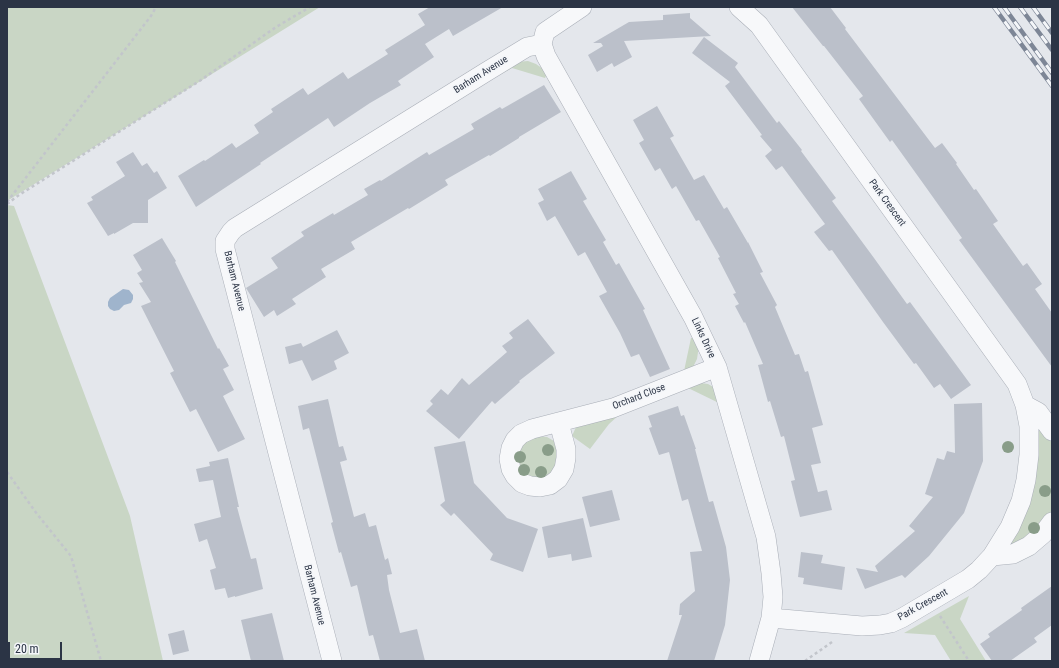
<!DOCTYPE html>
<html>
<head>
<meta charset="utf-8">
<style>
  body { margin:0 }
  #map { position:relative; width:1059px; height:668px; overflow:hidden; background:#e4e7ec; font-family:"Roboto Condensed",sans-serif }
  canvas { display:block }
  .frame { position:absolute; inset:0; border:8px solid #2b3445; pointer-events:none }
  .scale { position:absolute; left:8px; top:642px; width:54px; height:18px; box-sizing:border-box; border:2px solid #2b3445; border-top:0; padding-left:5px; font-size:12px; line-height:14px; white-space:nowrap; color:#2b3445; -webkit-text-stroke:3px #f4f6f9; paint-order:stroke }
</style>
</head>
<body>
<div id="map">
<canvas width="1059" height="668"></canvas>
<div class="frame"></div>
<div class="scale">20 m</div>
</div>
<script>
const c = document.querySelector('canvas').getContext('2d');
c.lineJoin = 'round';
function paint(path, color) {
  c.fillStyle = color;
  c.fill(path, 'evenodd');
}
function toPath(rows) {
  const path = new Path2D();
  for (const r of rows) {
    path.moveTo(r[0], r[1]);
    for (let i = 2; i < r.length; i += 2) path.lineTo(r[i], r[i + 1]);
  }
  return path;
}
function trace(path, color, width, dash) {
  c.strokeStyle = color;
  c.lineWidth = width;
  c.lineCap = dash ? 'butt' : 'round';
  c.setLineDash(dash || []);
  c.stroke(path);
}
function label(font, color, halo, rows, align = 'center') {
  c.font = font + ' "Roboto Condensed",sans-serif';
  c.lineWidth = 3.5;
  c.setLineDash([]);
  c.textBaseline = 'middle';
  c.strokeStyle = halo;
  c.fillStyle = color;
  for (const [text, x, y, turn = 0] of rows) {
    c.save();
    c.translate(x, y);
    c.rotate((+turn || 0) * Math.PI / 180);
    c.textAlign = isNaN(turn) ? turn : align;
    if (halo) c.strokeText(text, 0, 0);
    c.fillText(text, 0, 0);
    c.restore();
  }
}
paint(toPath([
  [7,7,320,7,7,201],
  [528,61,536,64,543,69,547,74,545,78,512,68,501,74,500,71,516,62],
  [7,205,14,206,130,516,163,661,7,661],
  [691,338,695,338,699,345,697,359,692,369,684,371],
  [701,383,708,384,715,388,721,404,686,387],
  [619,415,609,424,590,449,572,436,576,427],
  [1037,427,1052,440,1052,511,1049,517,1041,530,1013,547,1010,544],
  [539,436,547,437,554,441,558,447,561,461,542,482,521,474,516,453,525,440],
  [969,596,960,619,986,661,951,661,935,635,904,633]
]), '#c9d6c5');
paint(toPath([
  [123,289,129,290,133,295,133,299,131,303,124,305,119,310,114,311,110,309,108,306,108,302,110,298]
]), '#9fb4cc');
paint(toPath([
  [430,7,503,7,453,36,449,29,425,44,434,57,398,81,401,85,370,103,334,127,328,118,260,163,261,164,196,207,178,176,204,160,205,161,232,143,236,148,259,133,254,125,273,112,271,109,303,88,308,95,343,72,348,79,388,54,385,50,425,25,418,14],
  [792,7,830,7,846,28,845,29,935,148,942,143,957,163,956,164,974,190,976,189,998,221,993,224,1023,266,1027,263,1042,284,1035,289,1052,313,1052,367,959,240,962,238,925,186,892,140,890,142,859,99,863,96,824,46,823,46],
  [690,13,690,18,711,36,624,41,632,57,614,67,612,63,597,72,588,55,603,46,601,43,593,43,629,22,663,20,663,15],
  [704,37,738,63,735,67,777,123,779,121,802,150,801,151,836,198,832,201,874,258,907,304,910,302,971,385,951,399,940,384,934,388,916,363,914,364,883,322,832,250,829,251,814,232,825,224,782,166,776,170,765,156,772,150,760,136,762,135,725,86,730,82,692,53],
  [544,85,561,112,519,137,519,138,490,156,489,155,445,180,448,185,409,209,408,208,351,242,355,249,321,269,326,277,292,299,296,304,277,316,274,310,264,317,246,288,278,268,271,258,304,236,301,232,333,213,334,215,368,195,364,189,380,180,381,181,427,152,429,155,474,129,471,124,500,107,502,109],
  [657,106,674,136,670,138,694,180,704,175,724,209,727,207,748,243,748,242,763,272,760,273,777,305,775,307,795,355,799,354,805,372,808,371,823,425,812,428,821,463,811,465,818,492,827,490,832,510,800,517,791,481,795,480,784,436,781,437,770,401,768,402,758,365,763,364,745,322,744,323,735,306,739,304,733,294,736,293,718,258,720,257,699,220,696,221,676,186,672,189,660,168,655,171,639,143,644,140,633,120],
  [133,152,142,166,147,163,154,173,157,171,167,188,148,200,148,223,133,223,114,234,114,233,108,236,87,203,93,200,91,197,125,176,116,162],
  [571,171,587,199,583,201,606,240,603,242,616,265,619,263,645,309,643,310,670,369,650,377,639,354,631,357,620,333,599,296,607,292,585,252,578,256,555,216,547,221,538,203,544,200,538,189],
  [162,238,176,261,175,262,218,349,219,348,229,366,223,369,234,390,223,396,245,439,218,452,196,409,190,412,170,373,174,371,141,306,151,302,139,283,143,282,137,273,142,270,133,255],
  [528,319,555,353,519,381,520,382,495,404,492,401,459,439,426,411,433,404,430,401,441,389,448,395,462,378,469,385,507,352,502,346,513,338,509,333],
  [337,330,349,353,334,361,337,369,312,381,302,360,289,364,285,347,301,343,303,347],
  [328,399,339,447,343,446,347,460,340,462,354,517,365,513,369,527,376,525,385,560,388,558,392,574,387,575,389,590,400,633,417,629,425,661,380,661,373,635,369,636,357,585,351,587,341,552,339,553,331,523,333,522,309,428,303,430,298,406],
  [982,403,983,461,964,513,929,556,905,578,902,575,865,589,856,568,878,572,875,566,915,531,909,526,933,497,925,494,937,458,944,460,947,451,955,453,954,404],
  [678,406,681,416,684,415,696,449,695,449,709,502,713,501,726,547,730,580,725,625,714,661,667,661,682,615,679,615,680,604,695,591,690,552,702,551,688,499,682,501,669,452,659,455,649,428,652,427,648,416],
  [465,441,474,483,507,518,538,529,523,572,490,560,493,554,454,513,451,516,440,505,445,501,434,447],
  [228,458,239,507,237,507,251,559,256,558,263,589,235,597,235,596,228,598,225,588,215,590,210,570,216,568,207,539,199,542,194,524,221,517,213,480,199,482,196,469,210,466,209,462],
  [612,490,620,520,590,527,582,497],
  [583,518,592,557,572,561,571,554,548,558,542,527],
  [801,552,823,555,821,563,845,567,842,590,803,584,804,578,798,577],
  [1052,586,1052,625,1034,638,1037,642,1010,661,992,661,980,644,990,637,988,634,1022,610,1021,608],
  [272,613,284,661,251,661,241,620],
  [184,630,189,651,173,655,168,634]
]), '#bbc0ca');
const minor = toPath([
  [739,7,759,25,1017,384,1025,405,1029,426,1029,455,1026,480,1021,501,1010,527,992,556,979,570,968,579,902,618,891,623,880,625,862,626,771,618],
  [542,44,546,56,693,317,717,367,766,537,771,573,773,597,771,618,759,661],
  [542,44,545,32,582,7],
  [1025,405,1038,412,1052,431],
  [559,423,566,449,566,458,564,469,558,479,550,485,540,487,530,486,522,483,515,476,511,469,509,459,511,448,515,440,521,434,532,429,613,408,717,367],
  [992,556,1013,554,1029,546,1043,534,1052,522],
  [332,661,225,249,225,241,231,232,235,228,486,72,527,47,542,44]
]);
trace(minor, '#a9aeb7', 20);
trace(toPath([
  [7,202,151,16,156,7],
  [7,204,19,195,201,80,276,27,310,7],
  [7,472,37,514,71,556,101,661],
  [940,616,969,661],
  [805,661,832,642]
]), '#c2c5cb', 2.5, [3, 3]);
trace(minor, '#f7f8fa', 19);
const rail = toPath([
  [994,7,1052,86],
  [1004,7,1052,73],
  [1020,7,1052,50],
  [1033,7,1052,33]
]);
trace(rail, '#7d8696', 4.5);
trace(rail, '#f4f6f9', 3, [9]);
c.fillStyle = '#899d89';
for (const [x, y] of [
  [1008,447],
  [548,450],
  [520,457],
  [524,470],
  [541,472],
  [1045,491],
  [1034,528]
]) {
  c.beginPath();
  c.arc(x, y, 6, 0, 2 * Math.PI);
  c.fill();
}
label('10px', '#2b3445', '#f4f6f9', [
  ["Barham Avenue",481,75,-32],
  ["Park Crescent",887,203,54],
  ["Barham Avenue",234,281,76],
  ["Links Drive",703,338,65],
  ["Orchard Close",639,397,-21],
  ["Barham Avenue",314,595,76],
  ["Park Crescent",923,605,-29]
]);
</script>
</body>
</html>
